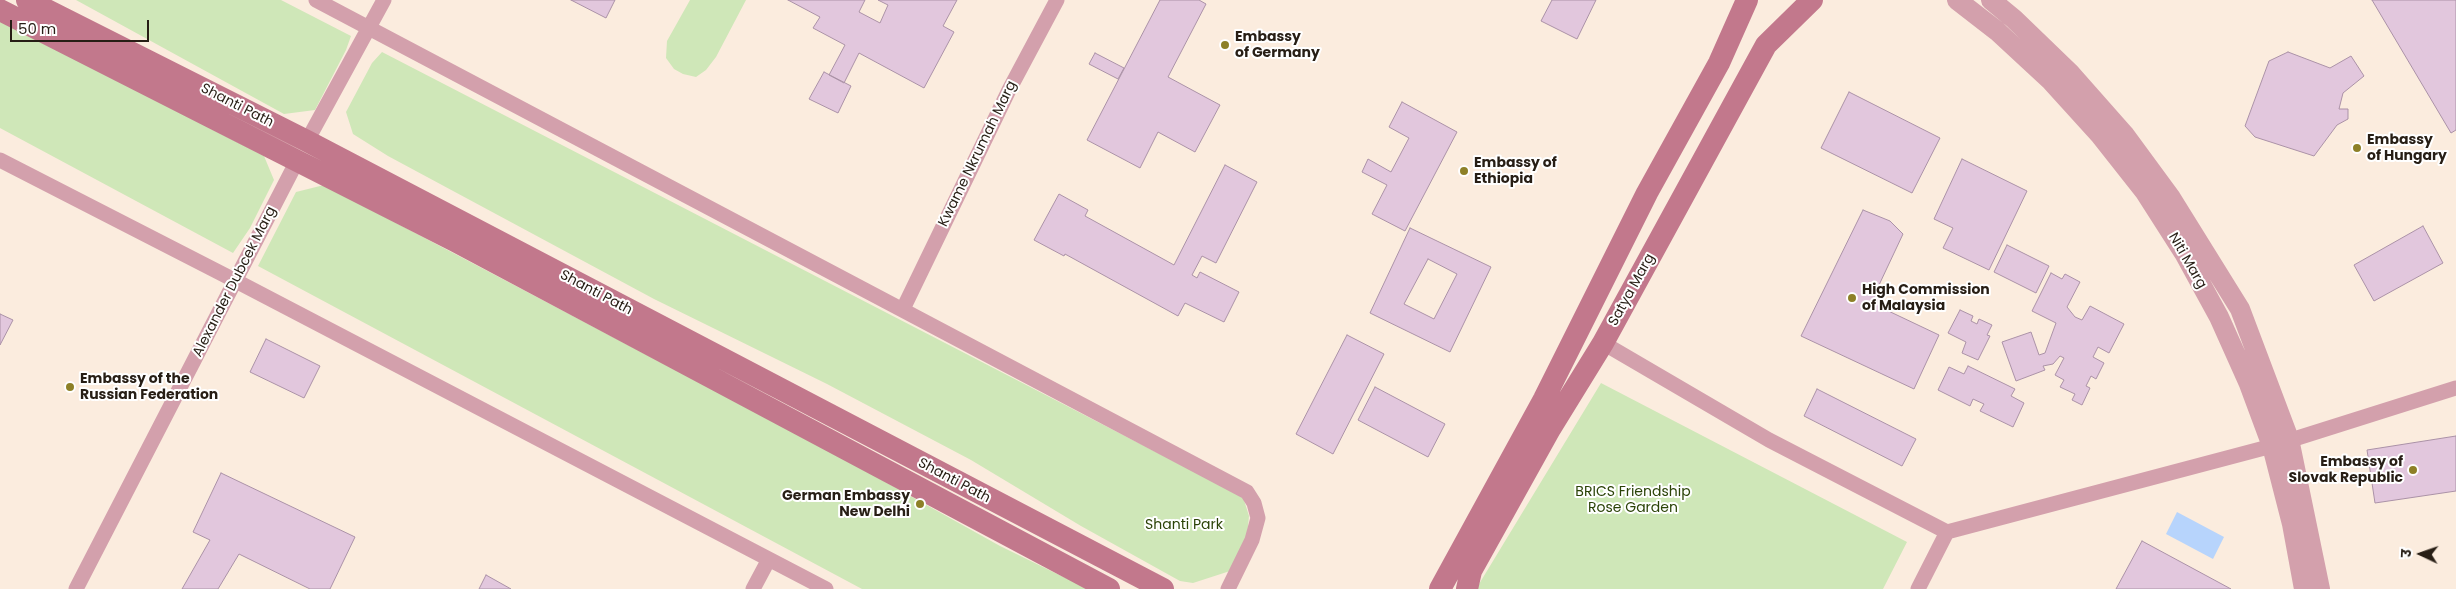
<!DOCTYPE html>
<html>
<head>
<meta charset="utf-8">
<style>
  body { margin:0 }
  #map { position:relative; width:2456px; height:589px; overflow:hidden; background:#fbecde; font-family:Poppins,"Noto Sans Devanagari",sans-serif }
  canvas { display:block }
  .north { position:absolute; left:2396px; top:529px; width:50px; height:50px; -webkit-text-stroke:4px #fff; paint-order:stroke; rotate:273deg; font-size:14px; font-weight:700; line-height:20px; text-align:center; color:#271e15 }
  .north::after { content:''; display:block; margin:auto; width:18px; height:22px; background:#271e15; clip-path:polygon(50% 0,100% 100%,50% 72%,0 100%) }
  .scale { position:absolute; left:10px; top:20px; width:139px; height:22px; box-sizing:border-box; border:2px solid #271e15; border-top:0; padding-left:6px; font-size:15px; line-height:18px; white-space:nowrap; color:#271e15; -webkit-text-stroke:4px #fff; paint-order:stroke }
</style>
</head>
<body>
<div id="map">
<canvas width="2456" height="589"></canvas>
<div class="north">उ</div>
<div class="scale">50 m</div>
</div>
<script>
const c = document.querySelector('canvas').getContext('2d');
c.lineJoin = 'round';
function paint(path, color) {
  c.fillStyle = color;
  c.fill(path, 'evenodd');
}
function toPath(rows) {
  const path = new Path2D();
  for (const r of rows) {
    path.moveTo(r[0], r[1]);
    for (let i = 2; i < r.length; i += 2) path.lineTo(r[i], r[i + 1]);
  }
  return path;
}
function trace(path, color, width, dash) {
  c.strokeStyle = color;
  c.lineWidth = width;
  c.lineCap = dash ? 'butt' : 'round';
  c.setLineDash(dash || []);
  c.stroke(path);
}
function label(font, color, halo, rows, align = 'center') {
  c.font = font + ' Poppins,sans-serif';
  c.lineWidth = 4;
  c.setLineDash([]);
  c.textBaseline = 'middle';
  c.strokeStyle = halo;
  c.fillStyle = color;
  for (const [text, x, y, turn = 0] of rows) {
    c.save();
    c.translate(x, y);
    c.rotate((+turn || 0) * Math.PI / 180);
    c.textAlign = isNaN(turn) ? turn : align;
    if (halo) c.strokeText(text, 0, 0);
    c.fillText(text, 0, 0);
    c.restore();
  }
}
paint(toPath([
  [76,0,281,0,351,36,346,50,315,110,284,114],
  [690,0,746,0,716,57,706,70,696,77,683,74,674,69,666,58,667,41],
  [0,20,264,156,274,180,250,228,233,253,0,128],
  [382,52,1243,497,1249,516,1246,547,1230,571,1193,583,1180,581,1081,526,971,460,827,384,654,299,388,156,353,134,346,112,372,63],
  [324,185,837,455,1000,546,1088,589,862,589,258,266,296,192],
  [1601,383,1907,542,1883,589,1476,589]
]), '#cfe7b8');
paint(toPath([
  [2177,512,2224,537,2213,559,2166,534]
]), '#b7d4fc');
const building = toPath([
  [571,0,615,0,606,18,571,0],
  [788,0,865,0,859,12,880,23,888,5,878,0,957,0,943,26,954,32,924,88,859,53,844,83,829,75,845,45,813,28,820,17,788,0],
  [1160,0,1199,0,1206,4,1168,77,1220,105,1195,152,1158,132,1140,168,1087,140,1160,0],
  [1552,0,1596,0,1577,39,1541,21,1552,0],
  [2372,0,2456,0,2456,130,2451,133,2372,0],
  [2288,52,2330,68,2351,56,2364,76,2343,93,2339,109,2348,109,2348,119,2337,125,2314,156,2255,137,2245,126,2269,61,2288,52],
  [1095,53,1124,68,1118,79,1089,64,1095,53],
  [824,72,851,86,838,113,809,99,824,72],
  [1849,92,1940,138,1912,193,1821,148,1849,92],
  [1402,102,1457,132,1405,231,1372,214,1387,185,1362,172,1368,159,1391,172,1409,138,1389,127,1402,102],
  [1962,159,2027,191,1989,270,1943,248,1953,228,1934,219,1962,159],
  [1225,165,1257,182,1216,263,1202,256,1192,275,1197,278,1200,272,1239,292,1224,322,1185,303,1178,316,1065,254,1064,256,1034,240,1059,194,1088,210,1085,216,1174,265,1225,165],
  [1863,210,1890,221,1903,234,1879,285,1888,289,1880,307,1939,335,1914,389,1801,336,1863,210],
  [2423,226,2443,263,2374,301,2354,265,2423,226],
  [1410,228,1491,267,1450,352,1370,313,1410,228],
  [1428,259,1457,274,1434,319,1404,304,1428,259],
  [2007,245,2049,266,2036,293,1994,272,2007,245],
  [2051,273,2062,279,2065,274,2080,282,2067,307,2075,317,2082,320,2090,306,2124,324,2109,353,2098,347,2093,357,2104,363,2096,379,2091,376,2086,386,2090,388,2082,405,2072,400,2075,394,2060,387,2064,380,2055,375,2064,358,2060,356,2053,364,2043,366,2045,370,2016,381,2002,342,2031,332,2039,355,2045,353,2056,323,2032,311,2051,273],
  [1960,310,1973,316,1971,321,1977,324,1979,319,1992,325,1987,335,1990,336,1978,360,1962,353,1966,342,1948,333,1960,310],
  [0,314,13,320,0,345,0,314],
  [1347,335,1384,354,1333,454,1296,434,1347,335],
  [266,339,320,366,304,398,250,372,266,339],
  [1968,366,2015,389,2011,396,2024,403,2013,427,1980,411,1984,404,1973,399,1970,406,1938,390,1949,367,1964,374,1968,366],
  [1375,387,1445,424,1428,457,1358,420,1375,387],
  [1817,389,1916,439,1902,466,1804,416,1817,389],
  [2456,436,2456,491,2375,503,2367,450,2456,436],
  [221,473,355,537,330,589,310,589,239,554,218,589,182,589,210,540,193,532,221,473],
  [2142,541,2231,589,2116,589,2142,541],
  [486,575,511,589,479,589,486,575]
]);
paint(building, '#e2c7dd');
trace(building, '#ab92a7', 1);
trace(toPath([
  [316,0,1247,492,1254,503,1258,518,1252,540,1228,589],
  [307,141,384,0],
  [0,160,236,281,826,589],
  [903,309,1009,90,1057,0],
  [1603,343,1769,440,1947,532,2272,446,2456,388],
  [76,589,297,161],
  [753,589,769,559],
  [1918,589,1947,532]
]), '#d3a0ac', 15);
trace(toPath([
  [1957,0,1997,31,2051,81,2100,135,2145,192,2184,253,2219,317,2249,384,2272,446,2292,524,2304,589],
  [1991,0,2014,19,2071,74,2124,134,2171,198,2240,309,2289,439,2320,589]
]), '#d3a0ac', 20);
trace(toPath([
  [27,0,307,141,1163,589],
  [0,10,455,241,1109,589],
  [1440,589,1544,399,1647,193,1719,63,1747,0],
  [1467,589,1471,571,1550,429,1603,343,1766,45,1812,0]
]), '#c2788c', 22);
for (const [x, y, r, color] of [
  [1225,45,5,"#8d8027"],
  [2357,148,5,"#8d8027"],
  [1464,171,5,"#8d8027"],
  [1852,298,5,"#8d8027"],
  [70,387,5,"#8d8027"],
  [2413,470,5,"#8d8027"],
  [920,504,5,"#8d8027"]
]) {
  const dot = new Path2D();
  dot.arc(x, y, r, 0, 2 * Math.PI);
  c.fillStyle = color;
  c.fill(dot);
  trace(dot, '#fff', 2);
}
label('bold 14px', '#271e15', '#fff', [
  ["Embassy",1235,37],
  ["of Germany",1235,53],
  ["Embassy",2367,140],
  ["of Hungary",2367,156],
  ["Embassy of",1474,163],
  ["Ethiopia",1474,179],
  ["High Commission",1862,290],
  ["of Malaysia",1862,306],
  ["Embassy of the",80,379],
  ["Russian Federation",80,395],
  ["Embassy of",2403,462,"right"],
  ["Slovak Republic",2403,478,"right"],
  ["German Embassy",910,496,"right"],
  ["New Delhi",910,512,"right"]
], 'left');
label('14px', '#271e15', '#fff', [
  ["Shanti Path",237,106,27],
  ["Kwame Nkrumah Marg",978,154,-64],
  ["Niti Marg",2187,261,60],
  ["Alexander Dubcek Marg",235,282,-63],
  ["Satya Marg",1632,290,-61],
  ["Shanti Path",596,293,28],
  ["Shanti Path",954,481,28]
]);
label('14px', '#2b4307', '#fff', [
  ["BRICS Friendship",1633,492],
  ["Rose Garden",1633,508],
  ["Shanti Park",1184,525]
]);
</script>
</body>
</html>
